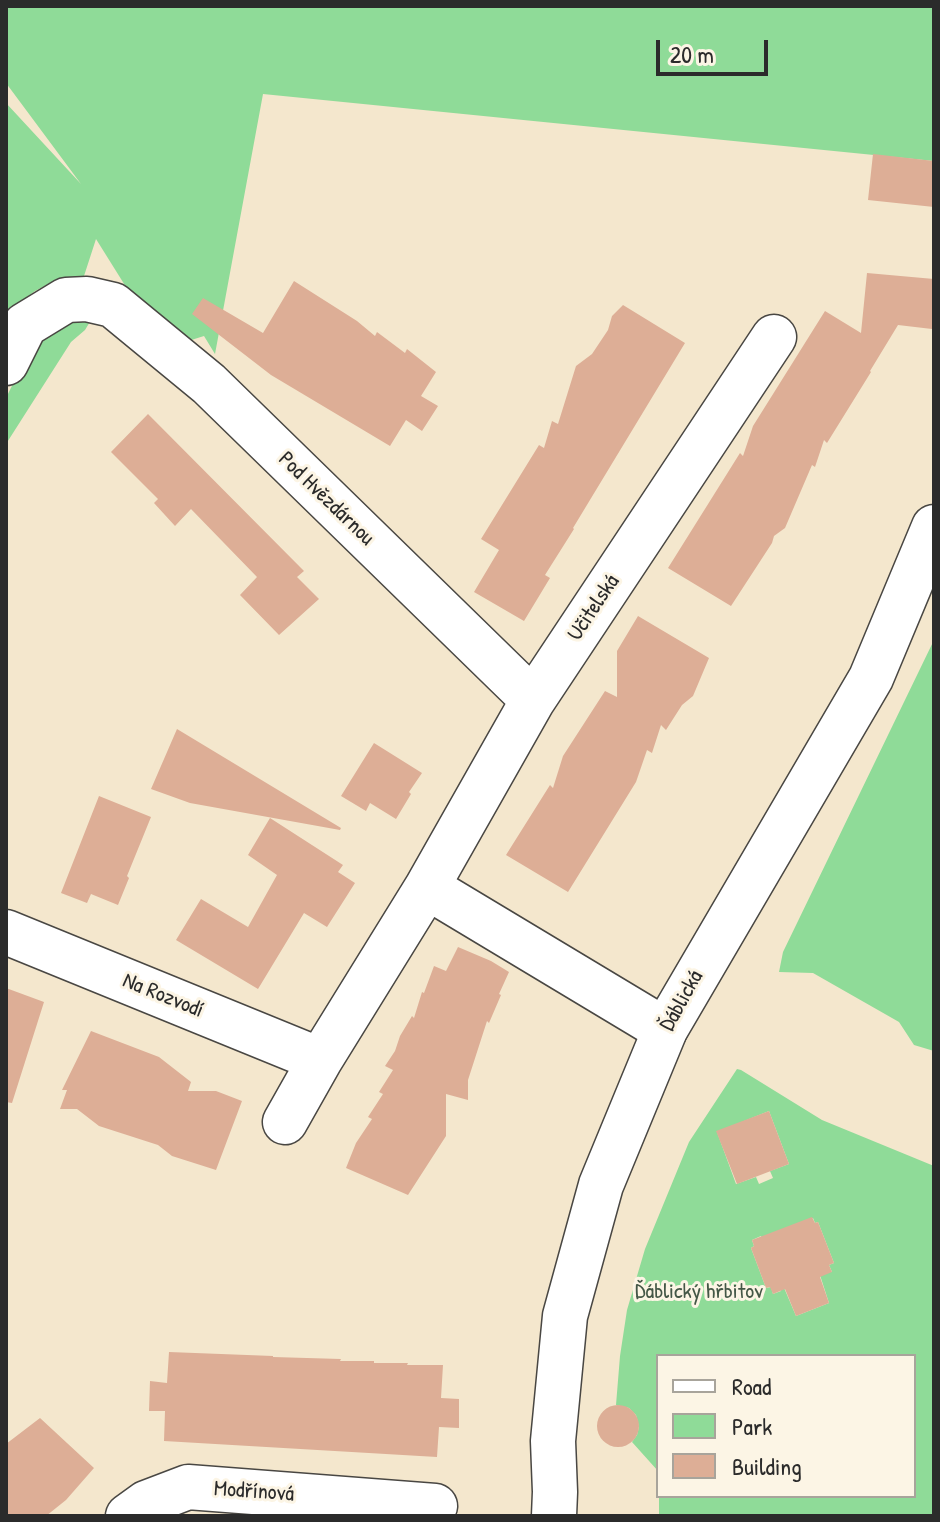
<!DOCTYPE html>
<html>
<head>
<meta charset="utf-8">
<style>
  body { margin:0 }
  #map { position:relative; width:940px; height:1522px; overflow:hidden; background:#f4e7cd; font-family:"Patrick Hand",sans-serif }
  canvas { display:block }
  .frame { position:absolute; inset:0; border:8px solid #2b2b2b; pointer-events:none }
  .legend { position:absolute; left:656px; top:1354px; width:260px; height:144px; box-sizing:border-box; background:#fcf5e5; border:2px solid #a8a49b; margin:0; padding:10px 14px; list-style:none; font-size:24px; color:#2b2b2b }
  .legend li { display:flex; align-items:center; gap:16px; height:40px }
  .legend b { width:40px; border:2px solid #a8a49b }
  .scale { position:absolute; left:656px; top:40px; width:112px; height:36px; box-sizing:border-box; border:4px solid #2b2b2b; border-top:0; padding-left:10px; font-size:24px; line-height:28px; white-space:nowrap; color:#2b2b2b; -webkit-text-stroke:6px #fcf5e5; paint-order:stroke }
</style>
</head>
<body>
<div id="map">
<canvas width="940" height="1522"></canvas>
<div class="frame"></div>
<ul class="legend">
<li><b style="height:10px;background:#fff"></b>Road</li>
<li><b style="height:22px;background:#8fdb98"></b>Park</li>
<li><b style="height:22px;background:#ddae96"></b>Building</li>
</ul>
<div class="scale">20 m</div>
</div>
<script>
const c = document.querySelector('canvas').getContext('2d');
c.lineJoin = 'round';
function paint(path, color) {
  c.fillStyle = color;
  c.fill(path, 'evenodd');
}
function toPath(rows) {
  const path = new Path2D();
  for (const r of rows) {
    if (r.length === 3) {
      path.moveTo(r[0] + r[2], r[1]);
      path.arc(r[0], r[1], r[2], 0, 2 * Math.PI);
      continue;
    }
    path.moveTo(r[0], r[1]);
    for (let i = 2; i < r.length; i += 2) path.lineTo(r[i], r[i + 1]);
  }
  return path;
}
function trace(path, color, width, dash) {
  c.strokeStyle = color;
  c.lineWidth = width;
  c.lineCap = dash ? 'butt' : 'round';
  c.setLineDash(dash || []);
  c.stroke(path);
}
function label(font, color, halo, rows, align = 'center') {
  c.font = font + ' "Patrick Hand",sans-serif';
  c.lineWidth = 6;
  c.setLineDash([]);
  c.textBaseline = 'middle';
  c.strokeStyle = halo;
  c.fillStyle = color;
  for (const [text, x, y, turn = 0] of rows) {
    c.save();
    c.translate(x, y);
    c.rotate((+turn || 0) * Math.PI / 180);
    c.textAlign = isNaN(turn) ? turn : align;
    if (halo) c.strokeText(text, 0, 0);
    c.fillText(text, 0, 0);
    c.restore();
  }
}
paint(toPath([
  [6,6,934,6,934,161,263,94,215,354,204,336,185,342,126,287,96,239,84,276,58,279,35,291,14,307,6,321,6,103,81,184,6,83],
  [78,319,91,320,85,330,71,342,6,444,6,398,30,349,44,333],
  [934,640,934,1051,914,1045,899,1022,813,973,779,972,783,952],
  [737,1069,741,1070,822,1120,934,1166,934,1516,659,1516,659,1496,914,1496,914,1356,658,1356,658,1471,632,1442,637,1435,639,1427,636,1415,629,1408,616,1405,620,1356,627,1310,645,1249,689,1142],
  [769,1111,789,1164,770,1171,773,1178,759,1184,756,1177,736,1184,717,1132],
  [813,1218,815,1223,818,1222,834,1263,829,1265,832,1272,818,1269,829,1303,796,1316,782,1283,779,1284,781,1291,773,1294,771,1287,766,1288,751,1248,754,1246,752,1240,761,1236,764,1242]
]), '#8fdb98');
paint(toPath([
  [873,154,934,161,934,207,868,200],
  [867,273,934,279,932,329,898,325,870,371,871,372,827,443,824,440,815,467,812,465,785,528,774,536,772,543,731,606,668,568,740,453,743,456,753,426,825,311,861,333],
  [294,281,357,321,375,336,377,332,405,353,407,349,436,372,421,396,438,406,422,431,406,420,390,446,271,375,192,314,203,298,263,333],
  [623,305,685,343,573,528,574,529,545,575,550,578,524,621,474,592,499,550,481,539,539,445,544,448,552,421,558,424,576,366,592,354,608,330,612,316],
  [148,414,304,571,297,577,319,599,279,635,240,595,257,577,191,509,175,526,154,503,158,499,111,452],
  [638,616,709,658,693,696,682,705,666,730,661,725,652,753,647,750,636,782,568,892,506,855,550,785,553,788,563,756,605,691,617,697,617,651],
  [177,729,341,828,340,830,190,803,151,789],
  [374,743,422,773,409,792,411,794,396,819,370,803,366,811,341,796],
  [99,796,151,817,127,876,129,878,118,905,91,894,87,903,61,893],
  [270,818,343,865,338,872,355,883,327,927,304,913,258,989,176,940,201,899,248,927,277,875,248,855],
  [458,947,491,961,509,972,499,994,501,995,489,1023,487,1021,468,1080,468,1100,446,1094,446,1136,408,1195,346,1168,356,1143,372,1119,368,1117,383,1094,379,1092,393,1070,385,1066,395,1051,400,1036,412,1016,414,1018,422,992,424,993,434,966,446,971],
  [6,988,44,1002,12,1103,6,1102],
  [91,1031,159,1057,191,1082,188,1091,216,1091,242,1101,216,1170,172,1156,158,1145,99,1126,77,1109,60,1109,67,1090,62,1090],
  [769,1111,789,1164,737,1184,716,1131],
  [812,1217,815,1223,818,1222,834,1263,829,1265,832,1272,820,1277,829,1303,796,1316,785,1289,773,1294,770,1287,766,1288,751,1248,754,1246,752,1240],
  [169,1352,273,1356,273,1357,341,1359,340,1361,374,1361,374,1363,408,1363,407,1365,443,1365,441,1398,459,1399,459,1428,439,1427,437,1457,164,1441,165,1411,149,1411,150,1381,167,1383],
  [618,1426,21],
  [40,1418,94,1468,66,1500,46,1516,6,1516,6,1444]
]), '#ddae96');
const minor = toPath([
  [6,363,25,325,66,300,87,299,113,305,209,384,533,700],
  [427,887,665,1030],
  [6,932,320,1060],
  [285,1122,320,1060,427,887,533,700,774,337],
  [128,1516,146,1503,188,1487,435,1506]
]);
const major = toPath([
  [554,1516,555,1492,553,1441,565,1316,601,1185,665,1030,871,678,934,527]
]);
trace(minor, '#494743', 47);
trace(major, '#494743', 47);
trace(minor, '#fff', 44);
trace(major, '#fff', 44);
label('22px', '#2b2b2b', '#fcf5e5', [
  ["Pod Hvězdárnou",326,499,44],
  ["Učitelská",594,608,-56],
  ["Na Rozvodí",163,996,22],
  ["Ďáblická",682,1001,-61],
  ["Modřínová",254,1492,4]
]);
label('22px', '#445746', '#fcf5e5', [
  ["Ďáblický hřbitov",699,1292]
]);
</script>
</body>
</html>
